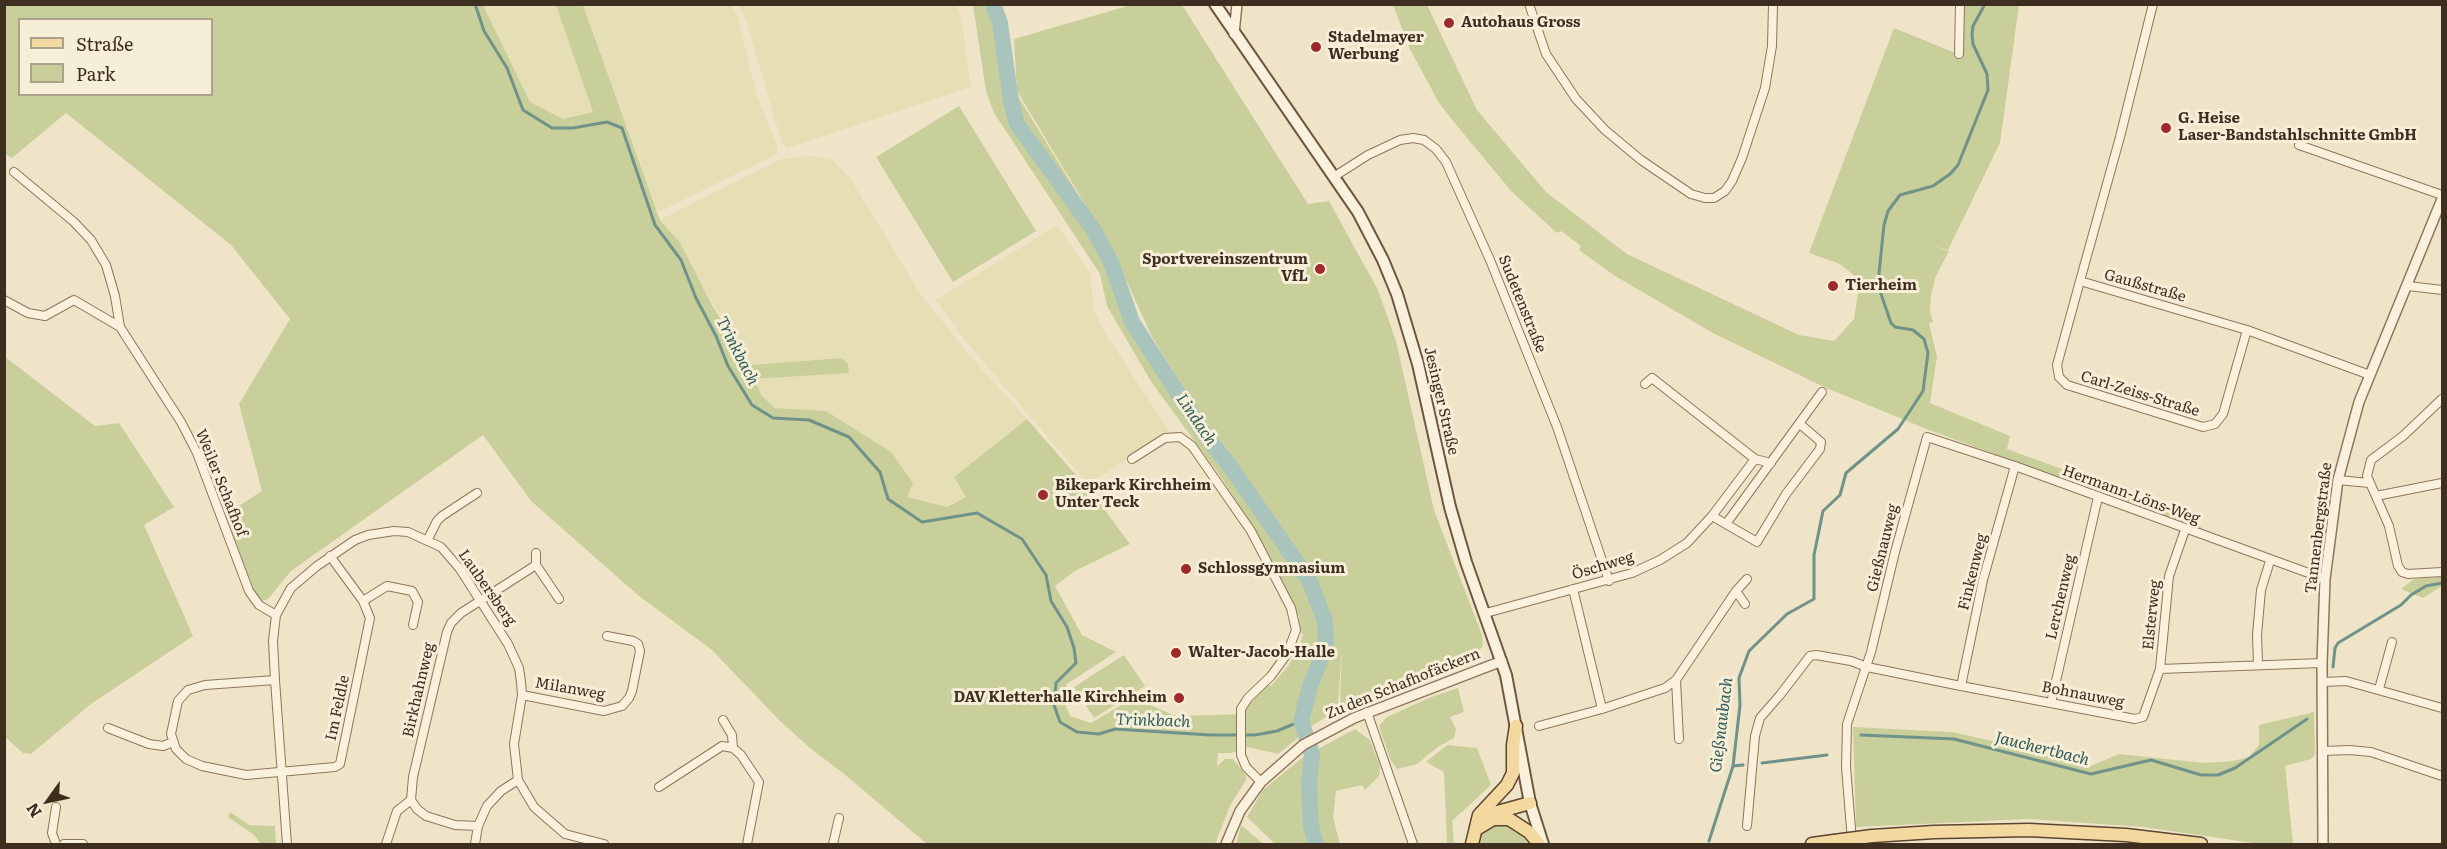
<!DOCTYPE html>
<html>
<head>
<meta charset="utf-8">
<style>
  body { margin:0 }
  #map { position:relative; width:2447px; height:849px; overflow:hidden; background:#f0e4c8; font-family:Literata,serif }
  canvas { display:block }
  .frame { position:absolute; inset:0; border:6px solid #3d2e20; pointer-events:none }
  .legend { position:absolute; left:18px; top:18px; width:195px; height:78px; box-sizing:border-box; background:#f7eed8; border:2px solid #ada18e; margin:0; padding:8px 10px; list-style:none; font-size:18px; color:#3d2e20 }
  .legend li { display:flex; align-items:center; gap:12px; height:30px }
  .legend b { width:30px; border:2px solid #ada18e }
  .north { position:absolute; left:18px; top:771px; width:60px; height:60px; -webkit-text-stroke:4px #f7eed8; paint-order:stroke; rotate:237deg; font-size:16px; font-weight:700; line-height:24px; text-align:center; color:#3d2e20 }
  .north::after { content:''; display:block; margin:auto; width:21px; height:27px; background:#3d2e20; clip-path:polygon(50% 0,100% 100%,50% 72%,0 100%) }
</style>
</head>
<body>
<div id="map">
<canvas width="2447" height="849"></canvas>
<div class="frame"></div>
<ul class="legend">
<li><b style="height:8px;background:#f3d9a0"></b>Straße</li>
<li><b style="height:16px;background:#c9cf9b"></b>Park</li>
</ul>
<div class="north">N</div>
</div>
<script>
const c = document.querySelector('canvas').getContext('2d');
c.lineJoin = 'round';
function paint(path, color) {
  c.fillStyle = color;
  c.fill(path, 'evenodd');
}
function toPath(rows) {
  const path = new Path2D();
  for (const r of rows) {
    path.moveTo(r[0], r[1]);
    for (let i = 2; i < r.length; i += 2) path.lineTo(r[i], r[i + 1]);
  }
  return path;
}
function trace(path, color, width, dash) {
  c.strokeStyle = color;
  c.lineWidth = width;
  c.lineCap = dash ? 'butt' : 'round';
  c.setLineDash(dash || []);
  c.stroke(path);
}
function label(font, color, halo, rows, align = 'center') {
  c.font = font + ' Literata,serif';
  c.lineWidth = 6;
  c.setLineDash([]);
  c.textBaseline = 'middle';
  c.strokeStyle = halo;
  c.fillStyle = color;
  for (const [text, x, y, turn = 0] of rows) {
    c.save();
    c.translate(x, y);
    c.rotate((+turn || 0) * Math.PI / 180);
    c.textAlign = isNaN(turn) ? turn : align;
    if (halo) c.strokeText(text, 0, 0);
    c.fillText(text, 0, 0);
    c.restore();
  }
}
paint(toPath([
  [483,5,556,5,593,112,563,119,530,102],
  [583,5,731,5,738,18,757,96,778,148,777,154,658,212],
  [739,5,957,5,962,22,971,87,788,148,782,143,747,23],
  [810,156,833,160,850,178,920,293,971,357,1027,419,954,477,966,497,947,507,906,497,826,411,775,408,763,396,753,379,849,373,841,358,739,366,737,342,660,220,781,159],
  [1057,225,1090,273,1094,309,1102,328,1169,431,1100,477,1090,481,1080,475,964,339,936,300]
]), '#e6deb5');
paint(toPath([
  [4,5,483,5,530,102,563,119,593,112,556,5,583,5,660,220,680,243,713,307,737,343,739,366,841,358,848,364,849,373,754,379,762,396,775,408,826,411,891,452,913,483,907,497,947,507,966,497,954,477,1027,419,1095,497,1130,544,1075,571,1055,586,1082,635,1116,652,1067,684,1063,699,1070,716,1091,723,1138,695,1143,702,1176,716,1244,714,1249,705,1268,684,1271,686,1288,666,1299,649,1303,634,1300,633,1299,617,1254,530,1223,480,1152,383,1107,306,1100,274,994,113,986,91,973,5,997,5,1007,23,1016,93,1112,250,1132,305,1152,346,1188,403,1276,523,1192,402,1151,335,1112,249,1017,91,1014,39,1131,5,1182,5,1308,204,1329,201,1378,290,1396,341,1434,510,1482,635,1483,646,1479,650,1348,705,1340,704,1342,647,1338,706,1332,714,1316,723,1278,754,1248,747,1231,753,1218,753,1217,766,1225,759,1233,759,1246,775,1246,780,1230,806,1215,844,927,844,843,773,811,749,779,720,712,650,639,596,531,501,483,435,291,571,268,599,262,601,255,593,226,517,228,513,262,491,239,404,290,319,231,245,66,113,12,158,5,154],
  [20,20,212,20,212,94,20,94],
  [1393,5,1427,5,1477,110,1546,192,1627,254,1799,335,1834,341,1854,319,1860,280,1840,264,1809,253,1894,28,1958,54,1960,5,2019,5,2000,143,1948,250,1927,244,1949,251,1935,278,1931,296,1930,312,1933,322,1929,323,1937,357,1930,403,2010,436,2007,449,2188,515,2206,532,1929,430,1824,387,1713,333,1615,276,1579,250,1581,246,1561,231,1557,233,1512,192,1458,127,1439,103,1410,49],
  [959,106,1036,231,953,282,876,157],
  [4,356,95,426,119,423,174,507,144,525,193,636,91,704,31,754,23,753,5,737],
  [2442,577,2442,586,2423,598,2401,589,2414,579],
  [1124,655,1145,686,1094,718,1074,687],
  [1458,688,1464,712,1450,717,1456,729,1454,738,1438,747,1417,764,1397,769,1390,759,1379,726,1387,717,1429,698],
  [2314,712,2315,755,2311,759,2285,766,2293,844,2260,844,2143,827,2028,819,1856,827,1853,727,1952,732,2060,756,2086,768,2119,754,2204,763,2233,761,2249,757,2259,745,2259,725],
  [1355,729,1370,740,1380,766,1379,776,1365,790,1362,785,1336,791,1333,818,1340,844,1275,844,1247,817,1263,790,1303,757],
  [1447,745,1477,748,1491,785,1452,821,1454,844,1447,844,1444,772,1426,762],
  [230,812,249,825,275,826,276,844,261,844,254,835,228,817],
  [1504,822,1518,830,1528,844,1479,844,1482,831,1488,825],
  [1241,825,1261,842,1264,844,1236,844]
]), '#c9cf9b');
trace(toPath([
  [475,4,484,31,507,68,523,110,552,128,573,128,607,122,622,128,655,225,681,260,696,298,716,336,728,366,752,405,773,418,809,420,849,437,880,472,888,499,922,522,977,513,1022,539,1046,575,1051,601,1067,627,1074,648,1076,663,1056,683,1054,705,1060,722,1077,732,1099,734,1115,729,1210,735,1255,735,1277,731,1301,721],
  [2333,667,2335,648,2338,643,2401,605,2411,595,2426,586,2442,583],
  [1861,735,1954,739,2091,774,2151,760,2201,775,2218,775,2235,768,2307,719],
  [1762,763,1827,755],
  [1733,766,1743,765],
  [1709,841,1733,766,1740,705,1739,678,1749,651,1787,614,1814,599,1814,555,1823,511,1840,495,1846,473,1898,429,1923,391,1928,353,1924,339,1913,330,1895,327,1891,323,1881,294,1879,273,1884,225,1888,211,1900,195,1933,186,1950,174,1958,165,1988,90,1987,74,1973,44,1972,34,1973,26,1985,4]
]), '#6f938a', 3);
trace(toPath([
  [993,4,1000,23,1011,101,1017,124,1093,229,1111,262,1132,322,1205,435,1227,462,1309,580,1325,621,1326,645,1310,687,1301,721,1312,754,1309,782,1311,826,1316,844]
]), '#a9c4bc', 16);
const minor = toPath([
  [1529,4,1546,54,1576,99,1605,130,1641,160,1691,194,1705,198,1714,198,1725,191,1732,181,1742,158,1765,88,1772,46,1773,4],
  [2153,4,2120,137,2080,281,2247,330,2370,375],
  [1959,54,1960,4],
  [2299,145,2442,195],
  [14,172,74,222,91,240,106,265,115,296,120,327,181,422,197,453,249,591,259,605,276,615],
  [1335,176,1368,155,1400,140,1413,138,1424,140,1436,149,1446,162,1490,260,1557,427,1609,581],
  [2080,281,2057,365,2059,377,2067,385,2203,427,2215,424,2223,414,2247,330],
  [2408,286,2442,290],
  [4,300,28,313,45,316,74,300,120,327],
  [1645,384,1652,378,1755,459,1771,463],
  [2442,399,2403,436,2371,460,2367,476,2389,526,2398,566,2402,572,2408,574,2442,572],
  [1132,459,1165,438,1180,437,1192,446,1251,531,1291,608,1296,630,1287,654,1271,676,1248,698,1241,709,1241,755,1246,767,1261,782],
  [2338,480,2369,483],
  [2376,496,2442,483],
  [1712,516,1755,459],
  [1726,524,1822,392],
  [428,539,437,521,442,516,477,493],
  [536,565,559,599],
  [1573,589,1602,709],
  [1736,591,1745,604],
  [363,601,387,586,412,591,418,602,413,625],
  [1486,613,1632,573,1660,560,1687,543,1712,516,1757,542,1786,494,1820,449,1821,442,1800,424],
  [2258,664,2257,635,2261,590,2270,561],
  [2160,669,2169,576,2185,530],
  [275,680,205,685,188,690,178,701,171,734,176,749,186,759,202,766,246,775,335,767,340,764,370,618,363,601,330,556],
  [1676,680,1679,739],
  [2322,682,2346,681,2442,708],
  [1961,686,1983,580,2015,466],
  [2379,689,2392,642],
  [522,695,604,711,622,706,629,698,632,691,640,651,638,644,633,641,607,636],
  [2051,703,2098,497],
  [1367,712,1413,844],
  [723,720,732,735,733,748],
  [1539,726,1602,709,1665,688,1676,680,1736,591,1747,579],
  [108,728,149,744,163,746,173,742],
  [2323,751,2349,750,2371,752,2442,776],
  [659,787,722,746,733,748,741,755,759,782,747,844],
  [478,826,455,825,426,816,417,809,411,800,413,777,447,632,451,623,461,613,536,565,536,553],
  [1747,826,1755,736,1760,718,1780,695,1810,656,1816,655,1851,661,1867,667,1961,686,2135,719,2143,717,2160,669,2322,663],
  [1852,841,1846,767,1847,724,1871,652,1895,552,1927,437,2015,466,2325,579],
  [56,844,52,833,56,807],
  [64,844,83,844],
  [287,844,275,680,273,641,276,615,291,588,317,566,355,540,368,535,394,531,408,532,441,547,460,569,508,644,519,668,521,682,522,695,514,744,518,780,534,807,565,834,604,844],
  [386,844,397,811,411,800],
  [475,844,478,826,487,806,501,791,518,780],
  [833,844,839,818]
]);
const tertiary = toPath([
  [1234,34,1237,4],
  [1226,844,1240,811,1261,782,1303,745,1354,718,1502,661],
  [2323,844,2322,663,2325,579,2338,480,2359,402,2442,199]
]);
const secondary = toPath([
  [1215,4,1358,212,1383,260,1397,294,1418,364,1450,507,1466,562,1506,675,1530,803,1543,844]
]);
const primary = toPath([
  [1490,814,1530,803],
  [1478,828,1493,819,1509,819,1529,832,1539,844],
  [1872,836,1934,832,2029,830,2126,835,2201,844],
  [1472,844,1479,815,1507,785,1513,773,1513,745,1516,726],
  [1812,844,1834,841]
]);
trace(minor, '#8d765c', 10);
trace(tertiary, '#8d765c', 12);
trace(secondary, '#6f573f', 14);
trace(primary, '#5b4430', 15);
trace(minor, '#faf1dc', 8);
trace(tertiary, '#faf1dc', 9);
trace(secondary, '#faf1dc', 10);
trace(primary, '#f3d9a0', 12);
const primaryBridge = toPath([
  [1834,841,1872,836]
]);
trace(primaryBridge, '#5b4430', 15, []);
trace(primaryBridge, '#f3d9a0', 12);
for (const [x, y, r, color] of [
  [1449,23,6,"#9e2a2b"],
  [1316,47,6,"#9e2a2b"],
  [2166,128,6,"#9e2a2b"],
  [1320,269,6,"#9e2a2b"],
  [1833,286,6,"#9e2a2b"],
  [1043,495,6,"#9e2a2b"],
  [1186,569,6,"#9e2a2b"],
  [1176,653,6,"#9e2a2b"],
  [1179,698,6,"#9e2a2b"]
]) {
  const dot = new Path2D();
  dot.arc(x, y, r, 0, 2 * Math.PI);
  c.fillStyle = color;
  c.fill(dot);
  trace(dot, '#f7eed8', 2);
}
label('bold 15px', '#3d2e20', '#f7eed8', [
  ["Autohaus Gross",1461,23],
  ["Stadelmayer",1328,38],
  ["Werbung",1328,55],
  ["G. Heise",2178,119],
  ["Laser-Bandstahlschnitte GmbH",2178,136],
  ["Sportvereinszentrum",1308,260,"right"],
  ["VfL",1308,277,"right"],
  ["Tierheim",1845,286],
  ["Bikepark Kirchheim",1055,486],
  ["Unter Teck",1055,503],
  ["Schlossgymnasium",1198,569],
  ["Walter-Jacob-Halle",1188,653],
  ["DAV Kletterhalle Kirchheim",1167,698,"right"]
], 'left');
label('15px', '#3d2e20', '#f7eed8', [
  ["Gaußstraße",2145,286,16],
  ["Sudetenstraße",1522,304,68],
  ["Carl-Zeiss-Straße",2140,394,17],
  ["Jesinger Straße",1441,401,77],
  ["Weiler Schafhof",221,483,68],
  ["Hermann-Löns-Weg",2131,495,20],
  ["Tannenbergstraße",2319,528,-83],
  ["Gießnauweg",1883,548,-76],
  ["Öschweg",1603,566,-17],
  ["Finkenweg",1973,572,-76],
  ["Laubersberg",487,588,55],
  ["Lerchenweg",2061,597,-77],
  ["Elsterweg",2152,615,-84],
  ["Zu den Schafhofäckern",1403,684,-22],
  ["Milanweg",570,689,10],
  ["Birkhahnweg",419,690,-77],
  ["Bohnauweg",2083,695,11],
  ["Im Feldle",338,708,-78]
]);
label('italic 16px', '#2f5d5a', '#f7eed8', [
  ["Trinkbach",737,351,63],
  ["Lindach",1196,420,56],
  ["Trinkbach",1153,721,2],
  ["Gießnaubach",1722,725,-83],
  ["Jauchertbach",2042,749,14]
]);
</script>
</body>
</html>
